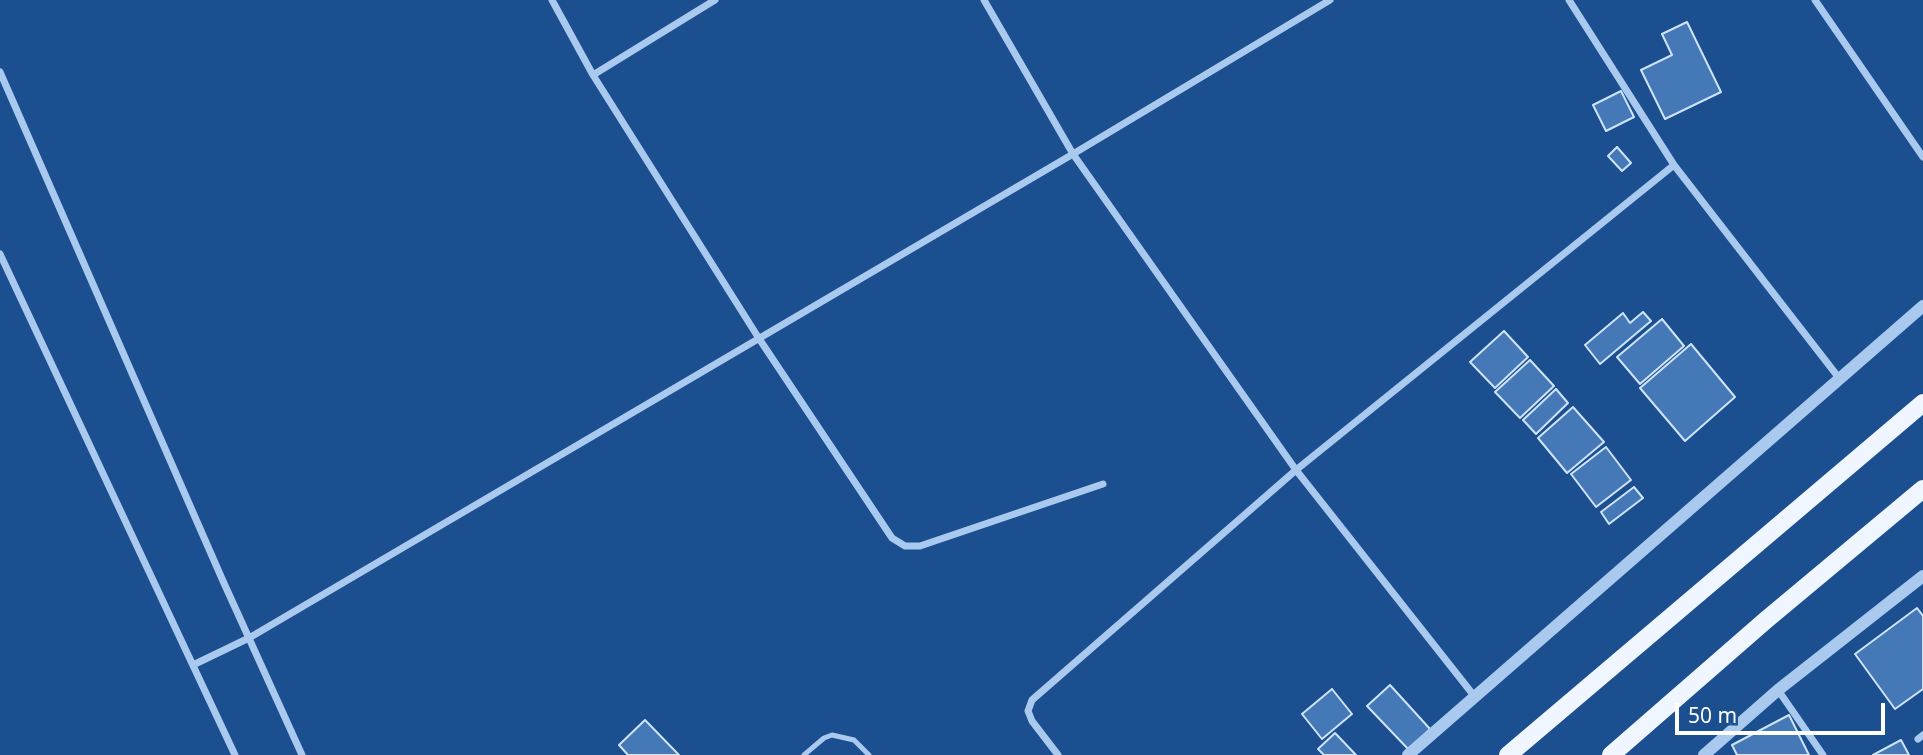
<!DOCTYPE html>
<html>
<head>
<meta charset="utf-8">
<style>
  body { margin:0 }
  #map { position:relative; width:1923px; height:755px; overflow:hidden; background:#1b4f8f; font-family:"Noto Sans",sans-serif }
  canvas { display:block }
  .scale { position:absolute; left:1675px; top:703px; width:210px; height:32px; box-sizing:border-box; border:4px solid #fff; border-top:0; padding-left:9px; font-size:21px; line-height:24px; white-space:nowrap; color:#fff; -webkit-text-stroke:5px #1b4f8f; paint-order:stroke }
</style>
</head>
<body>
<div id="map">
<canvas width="1923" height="755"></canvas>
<div class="scale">50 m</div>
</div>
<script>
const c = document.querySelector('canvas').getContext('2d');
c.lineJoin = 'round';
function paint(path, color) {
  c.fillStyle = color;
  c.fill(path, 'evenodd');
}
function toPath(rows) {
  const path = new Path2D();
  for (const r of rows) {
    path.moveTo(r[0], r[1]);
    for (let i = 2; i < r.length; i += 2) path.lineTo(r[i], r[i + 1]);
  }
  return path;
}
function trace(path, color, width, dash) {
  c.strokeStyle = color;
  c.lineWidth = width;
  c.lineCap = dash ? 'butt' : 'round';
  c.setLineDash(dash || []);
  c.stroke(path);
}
const building = toPath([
  [1687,22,1721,92,1665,119,1641,70,1672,55,1662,34,1687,22],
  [1621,91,1634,117,1606,131,1593,105,1621,91],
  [1617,147,1631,163,1622,171,1608,156,1617,147],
  [1643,312,1651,321,1600,364,1585,345,1623,313,1630,323,1643,312],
  [1662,319,1684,346,1640,384,1617,357,1662,319],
  [1504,331,1528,357,1495,388,1470,362,1504,331],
  [1691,344,1735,397,1685,441,1640,388,1691,344],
  [1530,360,1554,386,1520,418,1495,392,1530,360],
  [1556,389,1568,403,1536,434,1523,420,1556,389],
  [1573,407,1604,442,1567,473,1538,438,1573,407],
  [1606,447,1631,480,1596,507,1571,474,1606,447],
  [1634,487,1643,498,1609,524,1601,512,1634,487],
  [1917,608,1923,616,1923,689,1895,709,1855,654,1917,608],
  [1390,685,1430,729,1409,750,1367,706,1390,685],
  [1332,689,1352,714,1322,739,1302,714,1332,689],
  [1789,715,1809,755,1737,755,1732,745,1789,715],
  [645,720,679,755,628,755,619,745,645,720],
  [1335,733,1356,755,1324,755,1318,749,1335,733],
  [1901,740,1909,755,1873,755,1901,740]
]);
paint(building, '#4478b7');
trace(building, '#cfe3fa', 2);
trace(toPath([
  [804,755,824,738,832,735,854,740,869,755]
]), '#a9c9ee', 5);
trace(toPath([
  [552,0,593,75,758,337,892,538,905,546,920,546,1103,484],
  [984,0,1073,154,1296,470,1475,697],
  [1569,0,1674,165,1839,378],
  [1815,0,1923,157],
  [0,72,223,581,302,755],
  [593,75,715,0],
  [0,254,235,755],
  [193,665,249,638,1073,154,1330,0],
  [1778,690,1823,755],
  [1918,739,1923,735],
  [1058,755,1032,721,1028,711,1032,700,1296,470,1674,165]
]), '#a9c9ee', 7);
trace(toPath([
  [1408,755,1923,306],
  [1704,755,1778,690,1923,576]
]), '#a9c9ee', 12);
trace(toPath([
  [1508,755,1923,403],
  [1611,755,1766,620,1923,489]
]), '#f0f6ff', 18);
</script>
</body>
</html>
